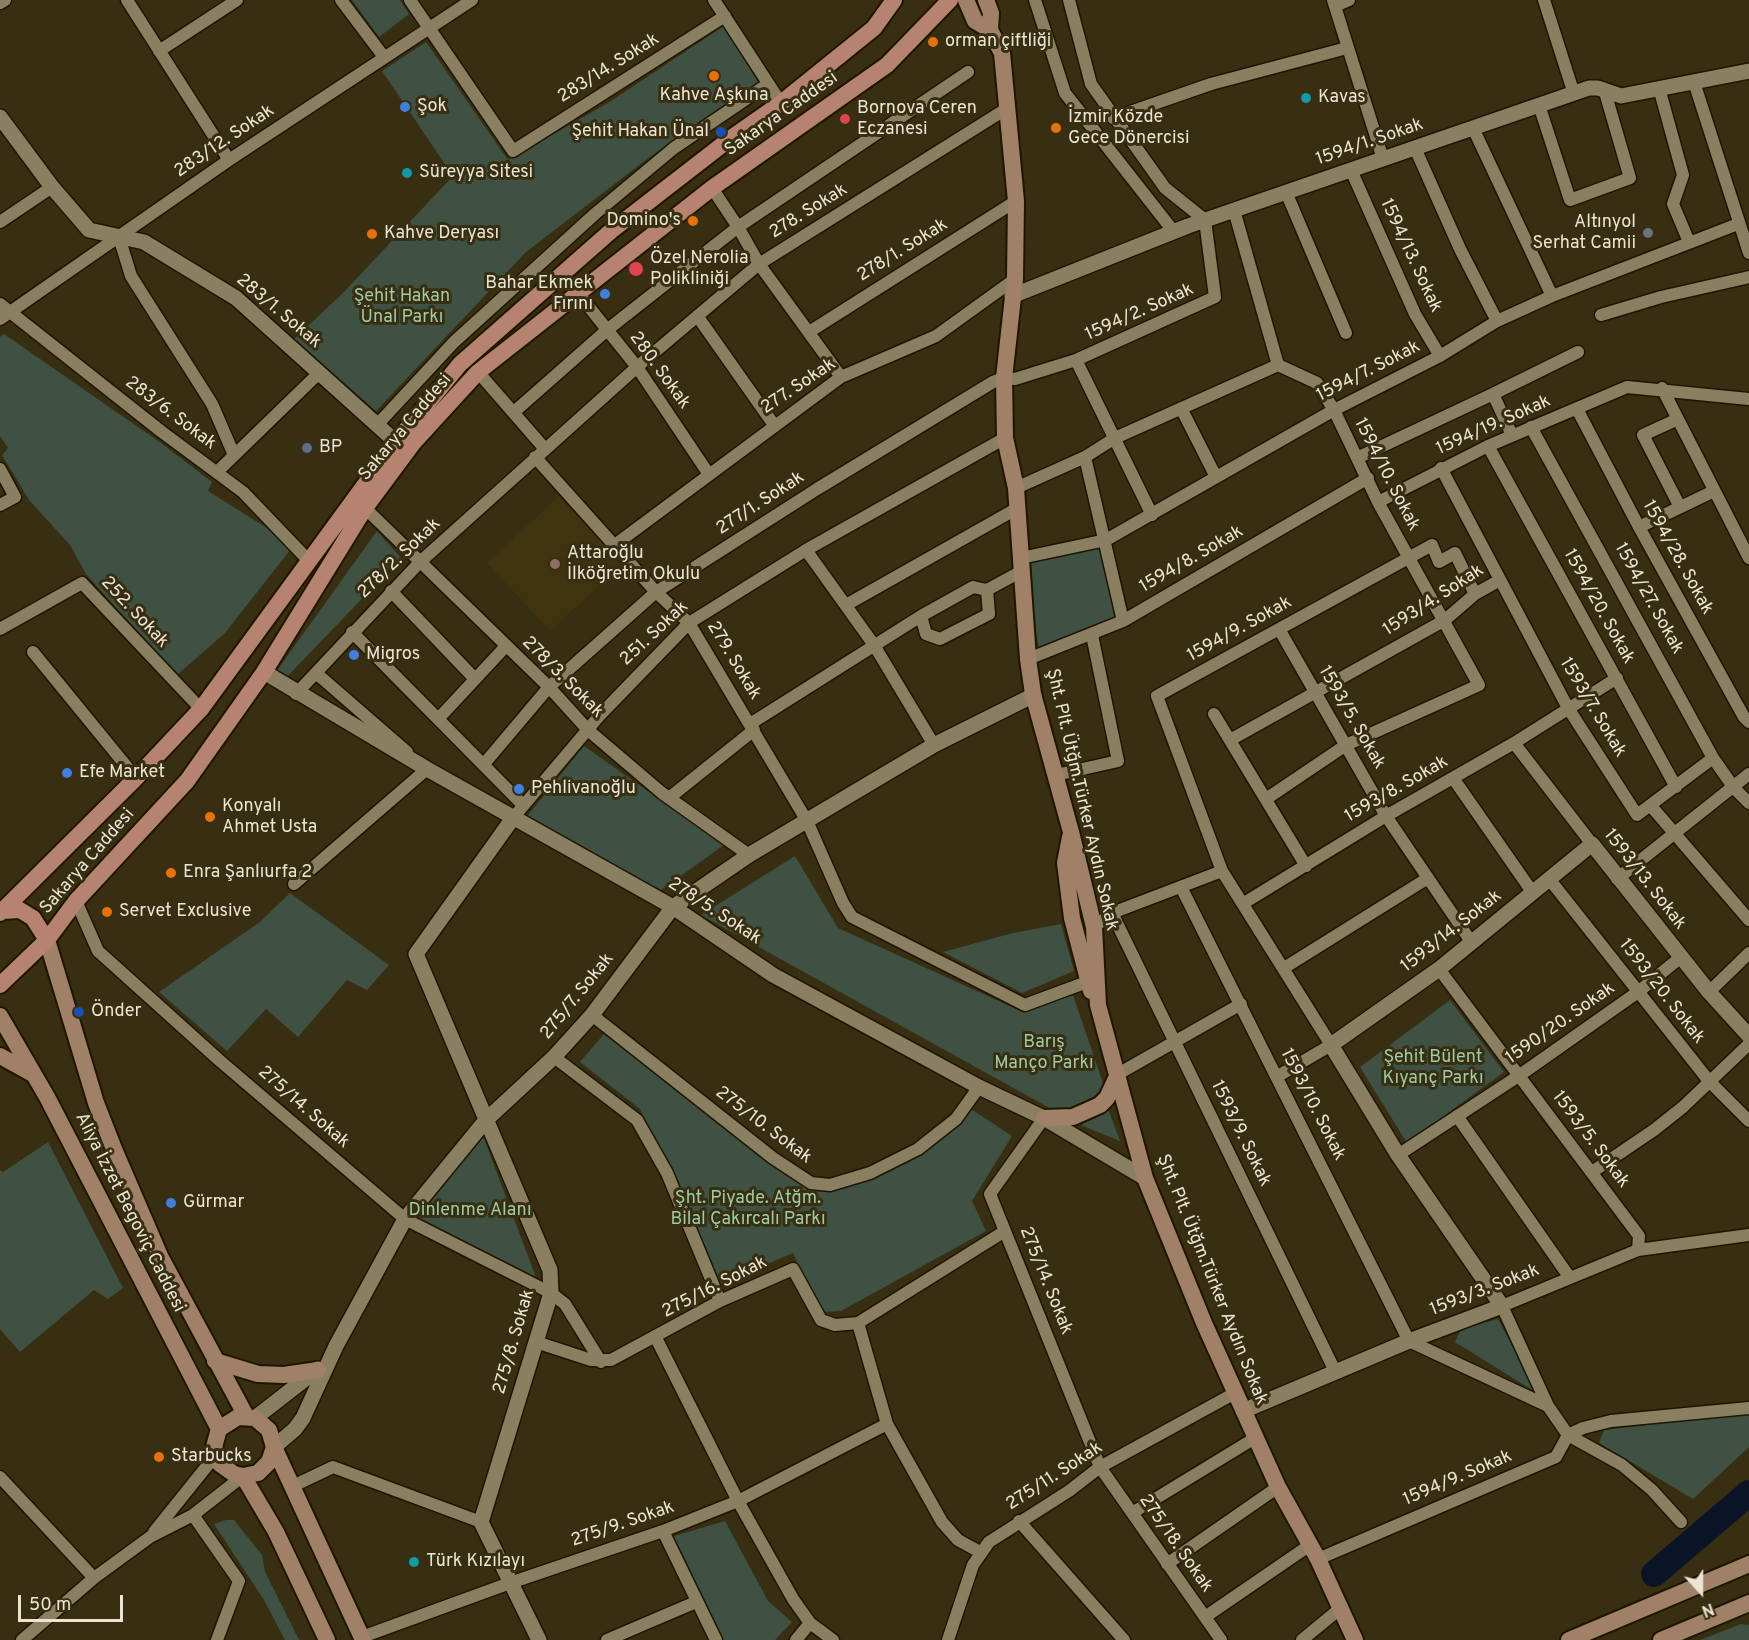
<!DOCTYPE html>
<html>
<head>
<meta charset="utf-8">
<style>
  body { margin:0 }
  #map { position:relative; width:1749px; height:1640px; overflow:hidden; background:#382e12; font-family:Overpass,sans-serif }
  canvas { display:block }
  .north { position:absolute; left:1671px; top:1562px; width:60px; height:60px; -webkit-text-stroke:4px #382e12; paint-order:stroke; rotate:159deg; font-size:16px; font-weight:700; line-height:24px; text-align:center; color:#ebe5d5 }
  .north::after { content:''; display:block; margin:auto; width:21px; height:27px; background:#ebe5d5; clip-path:polygon(50% 0,100% 100%,50% 72%,0 100%) }
  .scale { position:absolute; left:18px; top:1595px; width:105px; height:27px; box-sizing:border-box; border:3px solid #ebe5d5; border-top:0; padding-left:8px; font-size:18px; line-height:21px; white-space:nowrap; color:#ebe5d5; -webkit-text-stroke:4px #382e12; paint-order:stroke }
</style>
</head>
<body>
<div id="map">
<canvas width="1749" height="1640"></canvas>
<div class="north">N</div>
<div class="scale">50 m</div>
</div>
<script>
const c = document.querySelector('canvas').getContext('2d');
c.lineJoin = 'round';
function paint(path, color) {
  c.fillStyle = color;
  c.fill(path, 'evenodd');
}
function toPath(rows) {
  const path = new Path2D();
  for (const r of rows) {
    path.moveTo(r[0], r[1]);
    for (let i = 2; i < r.length; i += 2) path.lineTo(r[i], r[i + 1]);
  }
  return path;
}
function trace(path, color, width, dash) {
  c.strokeStyle = color;
  c.lineWidth = width;
  c.lineCap = dash ? 'butt' : 'round';
  c.setLineDash(dash || []);
  c.stroke(path);
}
function label(font, color, halo, rows, align = 'center') {
  c.font = font + ' Overpass,sans-serif';
  c.lineWidth = 6;
  c.setLineDash([]);
  c.textBaseline = 'middle';
  c.strokeStyle = halo;
  c.fillStyle = color;
  for (const [text, x, y, turn = 0] of rows) {
    c.save();
    c.translate(x, y);
    c.rotate((+turn || 0) * Math.PI / 180);
    c.textAlign = isNaN(turn) ? turn : align;
    if (halo) c.strokeText(text, 0, 0);
    c.fillText(text, 0, 0);
    c.restore();
  }
}
paint(toPath([
  [559,496,623,564,550,631,487,563]
]), '#403410');
paint(toPath([
  [352,0,400,0,409,14,379,37],
  [724,26,760,85,651,156,526,252,376,411,294,339,342,294,453,176,382,71,426,42,508,160,608,103],
  [4,334,161,443,212,482,208,491,294,545,225,633,177,675,86,574,70,545,29,500,2,455,8,448,0,436,0,337],
  [377,531,401,558,281,683,273,676],
  [1103,547,1119,619,1039,650,1025,561],
  [584,746,724,845,661,890,524,820],
  [795,856,838,928,1023,1012,1073,995,1104,1086,1089,1101,1069,1111,1055,1111,701,915],
  [290,893,389,965,367,990,347,980,298,1037,266,1009,227,1051,159,992,260,922],
  [1061,924,1074,971,1022,993,943,952,1013,933],
  [1450,1000,1504,1072,1407,1143,1360,1067],
  [604,1034,816,1188,938,1140,971,1109,1012,1136,972,1201,986,1231,841,1311,820,1312,793,1253,718,1285,640,1109,580,1062],
  [1107,1106,1120,1141,1081,1125,1097,1116],
  [482,1133,541,1291,410,1225],
  [48,1142,123,1288,108,1299,94,1290,20,1352,0,1329,0,1170,3,1172],
  [1498,1319,1537,1393,1455,1342,1461,1329],
  [1749,1413,1749,1447,1693,1499,1599,1443,1604,1430],
  [226,1520,234,1520,262,1555,265,1572,299,1640,285,1640,264,1600,214,1524],
  [725,1521,768,1601,792,1622,775,1640,719,1640,671,1537],
  [1741,1624,1749,1625,1749,1640,1700,1640]
]), '#3f5142');
trace(toPath([
  [1654,1574,1749,1493]
]), '#0b1427', 26);
const minor = toPath([
  [127,0,229,160],
  [341,0,384,57],
  [410,0,513,151,725,16],
  [714,0,781,103],
  [1035,0,1065,93,1174,232],
  [1333,0,1383,159],
  [1544,0,1574,94],
  [0,3,5,0],
  [1335,6,1349,0],
  [159,51,237,0],
  [1694,82,1749,253],
  [1659,88,1683,175,1673,204,1689,242],
  [1539,105,1570,200,1630,178,1605,92],
  [1113,118,1211,84,1347,48],
  [1473,128,1552,296],
  [1415,148,1460,249,1497,321],
  [1351,170,1415,314,1440,356],
  [712,188,738,227,759,264,841,377],
  [1286,192,1346,333],
  [1234,210,1278,365],
  [0,222,52,187],
  [119,237,131,276,212,404,234,455],
  [577,292,637,367,708,473],
  [0,304,162,432,243,492,310,562],
  [1601,315,1661,297,1749,277],
  [698,317,774,425],
  [0,319,229,160,472,0],
  [809,332,1016,201],
  [1076,360,1152,515],
  [478,372,545,449],
  [1662,388,1749,558],
  [1493,394,1578,352],
  [1181,408,1216,477],
  [1577,409,1639,527,1744,717,1749,722],
  [514,412,607,330,738,227,968,72],
  [1678,419,1643,435,1680,507],
  [377,425,454,342,596,213,674,148,768,84],
  [1531,427,1713,758,1734,788,1749,803],
  [1488,446,1676,787],
  [535,457,656,592,689,623,807,821,843,903,852,917,1025,1005,1087,982],
  [1085,457,1123,621],
  [1357,458,1493,394,1512,435],
  [1441,468,1568,708,1637,815,1713,758],
  [0,469,15,497,0,505],
  [217,472,319,373],
  [1016,488,1085,457,1115,438,1278,365,1317,383,1334,410,1378,502,1479,685,1346,745,1266,799],
  [1378,502,1488,446,1627,387,1749,399],
  [365,508,549,687,588,730,662,793,749,855],
  [1639,527,1714,491],
  [616,544,841,377,936,336,1015,279],
  [806,550,874,645,934,745],
  [1021,558,1106,540,1334,410,1440,356,1497,321,1552,296,1738,224],
  [391,591,475,679],
  [846,605,1016,509],
  [921,616,926,634,940,639,989,614,987,590],
  [0,629,82,583,201,709],
  [1279,629,1386,816,1472,943],
  [352,632,523,805],
  [33,652,136,778],
  [1028,659,1123,621,1368,478],
  [316,673,407,752],
  [296,694,420,562,637,367,759,264,1006,109],
  [1214,714,1306,866],
  [439,718,506,646],
  [750,724,921,616,973,587,987,590,1020,572],
  [1230,740,1445,620,1475,594,1500,580],
  [1514,743,1592,844],
  [484,764,549,687,656,592,817,489,993,382,1004,378,1015,379,1076,360,1215,297,1205,220,1165,188,1091,84,1069,0],
  [1056,775,1118,761,1092,635],
  [1453,778,1533,893],
  [669,798,754,730],
  [1651,806,1749,920],
  [513,818,600,715,689,623,806,550,1005,438],
  [1222,871,1157,696,1432,545,1439,562,1455,553,1475,594],
  [1617,879,1749,774],
  [1550,880,1709,1081,1749,1121],
  [294,884,427,769,420,763],
  [1181,887,1409,1341,1548,1406,1502,1306,1638,1250,1749,1235],
  [76,901,98,951,219,1060,405,1219,551,1293,565,1304,601,1362],
  [1244,903,1386,816,1514,743,1617,678],
  [1112,913,1335,1371],
  [1094,927,1112,913,1222,871,1331,1045,1278,1076],
  [1284,968,1428,878],
  [1439,969,1639,1236,1638,1250],
  [1709,992,1749,953],
  [592,1015,773,1158,811,1183,830,1185,870,1173,918,1149,956,1119,979,1087],
  [554,1057,637,1120,667,1173,720,1301],
  [1118,1074,1241,1004],
  [1457,1116,1570,1278],
  [1044,1118,990,1194,1100,1467,1221,1640],
  [1398,1155,1520,1075,1638,992,1681,957],
  [1592,1172,1654,1130,1683,1107,1749,1044],
  [858,1323,887,1424,942,1522,958,1540,980,1552],
  [656,1338,738,1501,793,1599,810,1623,833,1640],
  [536,1342,591,1360,611,1360,720,1301,793,1269,821,1320,835,1325,858,1323,1005,1231],
  [1568,1435,1583,1428,1611,1421,1749,1408],
  [1568,1435,1622,1465,1652,1490,1681,1522],
  [0,1477,94,1578],
  [293,1486,333,1467,481,1522],
  [1132,1513,1255,1438],
  [193,1515,239,1581,217,1640],
  [1019,1521,1124,1640],
  [663,1531,716,1640],
  [154,1532,215,1456],
  [1318,1559,1556,1457,1568,1435,1548,1406],
  [1167,1564,1278,1487],
  [1205,1617,1310,1545],
  [362,1637,510,1583,663,1531,738,1501,887,1424],
  [22,1640,94,1578,150,1537,193,1515,243,1476],
  [607,1640,696,1602],
  [796,1640,810,1623],
  [948,1640,973,1565,989,1542,1069,1491,1100,1467,1235,1393],
  [1302,1640,1342,1607]
]);
const tertiary = toPath([
  [0,117,52,187,89,230,144,242,236,298,396,442],
  [1012,296,1188,226,1589,88,1598,88,1621,96,1749,71],
  [264,672,427,769,673,907,773,975,979,1087,1044,1118,1145,1178],
  [513,818,416,954,550,1270,551,1293,481,1522,539,1640],
  [1243,1411,1409,1341,1502,1306,1398,1155,1331,1045,1439,969,1592,844,1709,992,1749,1036],
  [255,1418,318,1369],
  [274,1447,295,1429,303,1418,336,1346,405,1219,486,1120,554,1057,592,1015,673,907,749,855,934,745,1034,695]
]);
const secondary = toPath([
  [966,0,975,21,990,30],
  [986,0,991,13,990,30,1002,53,1016,201,1015,279,1004,378,1005,438,1016,488,1028,659,1033,694,1071,832,1094,927,1098,1005,1145,1178,1204,1323,1278,1487,1318,1559,1355,1640],
  [1070,837,1065,863,1072,918,1091,991],
  [47,940,96,1103,114,1149,160,1256,246,1416],
  [0,1016,47,1097,219,1429],
  [0,1056,31,1073],
  [1044,1118,1073,1117,1100,1105,1107,1098,1118,1074],
  [215,1361,258,1374,284,1375,318,1370],
  [274,1447,269,1462,258,1473,243,1476,234,1474,220,1464,214,1447,219,1429,238,1417,255,1418,269,1430,274,1447,363,1640],
  [243,1476,276,1532,327,1640],
  [1569,1640,1749,1564],
  [1661,1640,1749,1603]
]);
const primary = toPath([
  [2,911,20,910,33,918,47,940],
  [0,913,136,778,201,709,396,442,460,364,611,231,731,138,781,103,874,28,894,0],
  [0,985,47,940,76,901,187,781,264,672,365,508,414,442,478,372,712,188,887,65,950,0]
]);
trace(minor, '#1f1600', 15);
trace(tertiary, '#1f1600', 18);
trace(secondary, '#1f1600', 20);
trace(primary, '#1f1600', 20);
trace(minor, '#8a7f61', 12);
trace(tertiary, '#8a7f61', 15);
trace(secondary, '#a08168', 16);
trace(primary, '#b5836f', 16);
for (const [x, y, r, color] of [
  [933,42,6,"#e8710a"],
  [714,76,6,"#e8710a"],
  [1306,98,6,"#0f9aa8"],
  [405,107,6,"#3f7fe0"],
  [845,119,6,"#e0444e"],
  [1056,128,6,"#e8710a"],
  [721,132,6,"#1a4fb4"],
  [407,173,6,"#0f9aa8"],
  [693,221,6,"#e8710a"],
  [1648,233,6,"#6b7280"],
  [372,234,6,"#e8710a"],
  [636,269,8,"#e0444e"],
  [605,294,6,"#3f7fe0"],
  [307,448,6,"#5c6f8a"],
  [555,564,6,"#8d6e63"],
  [354,655,6,"#3f7fe0"],
  [67,773,6,"#3f7fe0"],
  [519,789,6,"#3f7fe0"],
  [210,817,6,"#e8710a"],
  [171,873,6,"#e8710a"],
  [107,912,6,"#e8710a"],
  [79,1012,6,"#1a4fb4"],
  [171,1203,6,"#3f7fe0"],
  [159,1457,6,"#e8710a"],
  [414,1562,6,"#0f9aa8"]
]) {
  const dot = new Path2D();
  dot.arc(x, y, r, 0, 2 * Math.PI);
  c.fillStyle = color;
  c.fill(dot);
  trace(dot, '#382e12', 2);
}
label('18px', '#ebe5d5', '#382e12', [
  ["orman çiftliği",945,42],
  ["Kahve Aşkına",714,96,"center"],
  ["Kavas",1318,98],
  ["Şok",417,107],
  ["Bornova Ceren",857,109],
  ["Eczanesi",857,130],
  ["İzmir Közde",1068,118],
  ["Gece Dönercisi",1068,139],
  ["Şehit Hakan Ünal",709,132,"right"],
  ["Süreyya Sitesi",419,173],
  ["Domino's",681,221,"right"],
  ["Altınyol",1636,223,"right"],
  ["Serhat Camii",1636,244,"right"],
  ["Kahve Deryası",384,234],
  ["Özel Nerolia",650,259],
  ["Polikliniği",650,280],
  ["Bahar Ekmek",593,284,"right"],
  ["Fırını",593,305,"right"],
  ["BP",319,448],
  ["Attaroğlu",567,554],
  ["İlköğretim Okulu",567,575],
  ["Migros",366,655],
  ["Efe Market",79,773],
  ["Pehlivanoğlu",531,789],
  ["Konyalı",222,807],
  ["Ahmet Usta",222,828],
  ["Enra Şanlıurfa 2",183,873],
  ["Servet Exclusive",119,912],
  ["Önder",91,1012],
  ["Gürmar",183,1203],
  ["Starbucks",171,1457],
  ["Türk Kızılayı",426,1562]
], 'left');
label('18px', '#ebe5d5', '#382e12', [
  ["283/14. Sokak",609,69,-32],
  ["Sakarya Caddesi",782,115,-35],
  ["283/12. Sokak",225,142,-34],
  ["1594/1. Sokak",1370,143,-19],
  ["278. Sokak",809,212,-32],
  ["278/1. Sokak",903,251,-32],
  ["1594/13. Sokak",1410,256,65],
  ["283/1. Sokak",278,312,40],
  ["1594/2. Sokak",1140,313,-24],
  ["280. Sokak",659,371,54],
  ["1594/7. Sokak",1369,372,-27],
  ["277. Sokak",799,387,-34],
  ["283/6. Sokak",170,414,37],
  ["1594/19. Sokak",1494,426,-24],
  ["Sakarya Caddesi",406,428,-50],
  ["1594/10. Sokak",1386,475,63],
  ["277/1. Sokak",761,504,-33],
  ["1594/28. Sokak",1677,558,61],
  ["278/2. Sokak",400,559,-44],
  ["1594/8. Sokak",1192,560,-30],
  ["1594/27. Sokak",1648,599,61],
  ["1593/4. Sokak",1434,601,-33],
  ["1594/20. Sokak",1598,607,61],
  ["252. Sokak",134,613,47],
  ["1594/9. Sokak",1240,630,-29],
  ["251. Sokak",655,634,-43],
  ["279. Sokak",733,661,59],
  ["278/3. Sokak",562,678,45],
  ["1593/7. Sokak",1592,708,59],
  ["1593/5. Sokak",1351,718,60],
  ["1593/8. Sokak",1397,790,-30],
  ["Şht. Plt. Ütğm.Türker Aydın Sokak",1081,800,77],
  ["Sakarya Caddesi",88,862,-49],
  ["1593/13. Sokak",1644,880,52],
  ["278/5. Sokak",714,912,33],
  ["1593/14. Sokak",1452,932,-38],
  ["1593/20. Sokak",1661,992,52],
  ["275/7. Sokak",578,997,-51],
  ["1590/20. Sokak",1561,1024,-35],
  ["1593/10. Sokak",1312,1105,63],
  ["275/14. Sokak",303,1108,41],
  ["275/10. Sokak",763,1126,37],
  ["1593/9. Sokak",1240,1134,64],
  ["1593/5. Sokak",1590,1140,53],
  ["Aliya İzzet Begoviç Caddesi",129,1213,63],
  ["Şht. Plt. Ütğm.Türker Aydın Sokak",1211,1280,68],
  ["275/14. Sokak",1045,1281,68],
  ["275/16. Sokak",715,1288,-27],
  ["1593/3. Sokak",1485,1291,-21],
  ["275/8. Sokak",515,1342,-74],
  ["275/11. Sokak",1055,1477,-33],
  ["1594/9. Sokak",1458,1479,-23],
  ["275/9. Sokak",623,1525,-19],
  ["275/18. Sokak",1175,1544,55]
]);
label('18px', '#9ecca6', '#382e12', [
  ["Şehit Hakan",402,297],
  ["Ünal Parkı",402,318],
  ["Barış",1044,1043],
  ["Manço Parkı",1044,1064],
  ["Şehit Bülent",1433,1058],
  ["Kıyanç Parkı",1433,1079],
  ["Şht. Piyade. Atğm.",748,1199],
  ["Bilal Çakırcalı Parkı",748,1220],
  ["Dinlenme Alanı",470,1211]
]);
</script>
</body>
</html>
